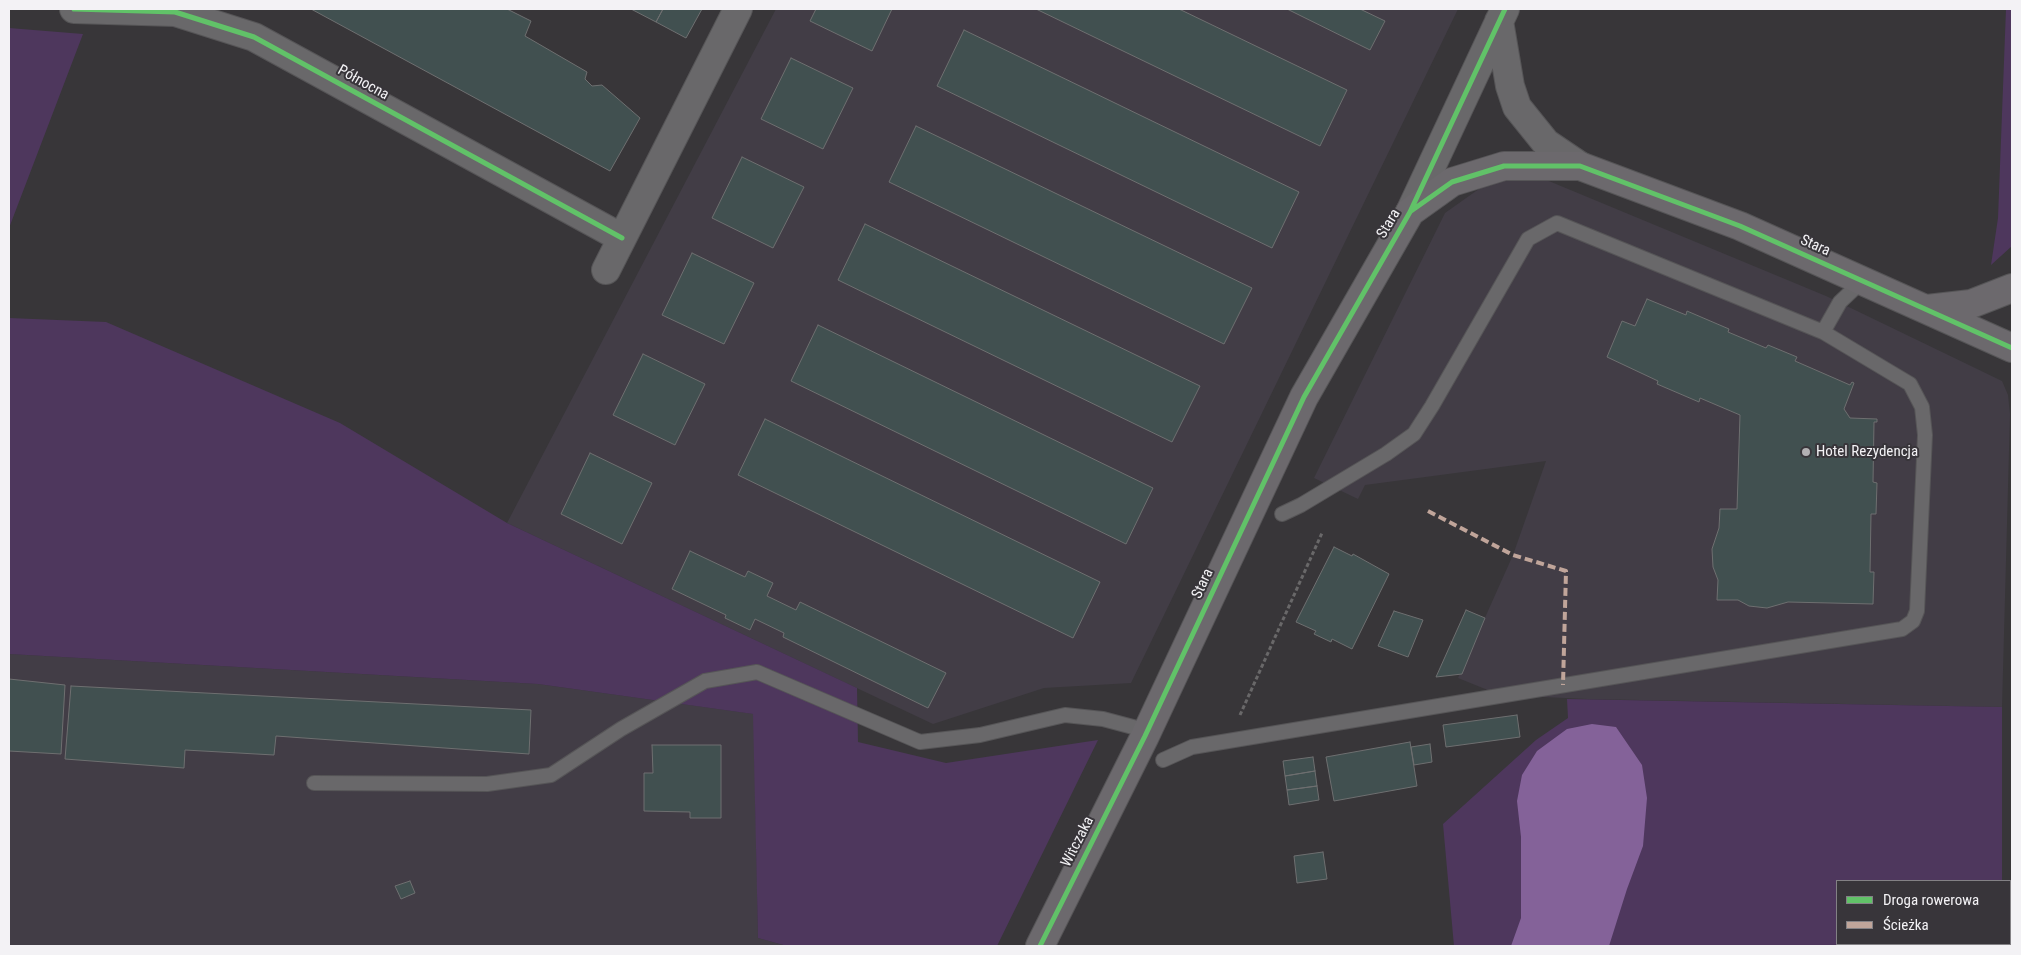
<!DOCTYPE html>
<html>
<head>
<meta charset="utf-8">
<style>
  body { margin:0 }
  #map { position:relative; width:2021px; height:955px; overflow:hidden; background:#383639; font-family:"Roboto Condensed",sans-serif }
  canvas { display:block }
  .frame { position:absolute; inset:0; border:10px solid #f3f2f5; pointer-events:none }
  .legend { position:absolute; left:1836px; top:880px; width:175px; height:65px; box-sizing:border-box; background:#38353a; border:1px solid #838185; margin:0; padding:6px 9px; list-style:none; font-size:15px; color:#f3f2f5 }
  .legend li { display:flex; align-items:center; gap:10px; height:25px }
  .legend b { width:25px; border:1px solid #838185 }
</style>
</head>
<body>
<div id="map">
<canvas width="2021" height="955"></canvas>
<div class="frame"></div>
<ul class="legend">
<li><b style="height:6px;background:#61c268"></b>Droga rowerowa</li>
<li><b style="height:6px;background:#c0a59a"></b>Ścieżka</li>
</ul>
</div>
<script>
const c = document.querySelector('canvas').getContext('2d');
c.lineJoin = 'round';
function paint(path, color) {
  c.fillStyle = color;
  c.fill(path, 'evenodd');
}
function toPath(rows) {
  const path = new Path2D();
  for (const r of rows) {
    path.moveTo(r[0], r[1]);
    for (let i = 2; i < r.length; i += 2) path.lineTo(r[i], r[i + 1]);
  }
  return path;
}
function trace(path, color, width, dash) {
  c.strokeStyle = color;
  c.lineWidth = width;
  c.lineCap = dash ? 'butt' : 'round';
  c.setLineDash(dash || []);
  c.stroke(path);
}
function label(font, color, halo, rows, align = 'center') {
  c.font = font + ' "Roboto Condensed",sans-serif';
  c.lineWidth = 4;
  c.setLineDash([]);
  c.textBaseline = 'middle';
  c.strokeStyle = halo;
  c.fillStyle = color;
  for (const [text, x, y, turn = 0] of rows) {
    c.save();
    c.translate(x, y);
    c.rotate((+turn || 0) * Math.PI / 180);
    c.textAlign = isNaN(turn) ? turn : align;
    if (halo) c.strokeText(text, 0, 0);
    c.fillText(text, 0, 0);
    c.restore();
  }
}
paint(toPath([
  [776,9,1458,9,1131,683,1044,688,933,724,507,523],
  [1511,177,1544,179,1826,296,2002,381,2008,395,2010,414,2002,707,1587,699,1500,695,1458,678,1513,555,1546,461,1365,485,1358,499,1314,478,1445,213,1486,184],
  [9,654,538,684,754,714,758,938,787,946,9,946]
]), '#423d46');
paint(toPath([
  [2006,9,2012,9,2012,246,1991,265,1998,218],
  [9,28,83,34,9,228],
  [9,318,106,322,340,423,507,523,857,688,858,742,946,763,1098,740,997,946,787,946,758,938,753,714,538,684,9,654],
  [1567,699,2002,707,2002,881,1837,881,1837,944,2002,944,2002,946,1454,946,1443,824,1536,740,1568,718]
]), '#4e375d');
paint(toPath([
  [1592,724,1616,727,1642,765,1647,798,1643,846,1627,889,1609,946,1511,946,1521,918,1521,837,1517,801,1522,775,1537,751,1567,729]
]), '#846299');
const building = toPath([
  [311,9,507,9,531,21,525,36,587,72,585,79,592,86,602,85,640,118,610,171,311,9],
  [631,9,663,9,656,22,631,9],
  [663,9,702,9,686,38,656,22,663,9],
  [816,9,892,9,872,51,810,21,816,9],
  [1036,9,1179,9,1347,90,1320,146,1036,9],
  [1287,9,1360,9,1385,21,1370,50,1287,9],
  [964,30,1299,192,1272,248,937,86,964,30],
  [791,58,853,88,823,149,761,119,791,58],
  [916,126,1252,288,1224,344,889,182,916,126],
  [742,157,804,187,773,248,712,218,742,157],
  [865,224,1200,386,1172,442,838,280,865,224],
  [692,253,754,283,724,344,662,315,692,253],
  [1647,299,1686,315,1687,311,1729,329,1728,332,1766,348,1768,345,1797,357,1795,361,1850,385,1852,382,1854,383,1844,409,1850,418,1877,419,1877,422,1874,422,1873,482,1877,483,1876,514,1871,514,1870,572,1874,572,1873,604,1788,602,1767,608,1749,606,1738,600,1717,600,1718,580,1713,567,1712,549,1719,528,1720,509,1737,509,1740,415,1700,398,1699,402,1657,384,1658,381,1607,357,1622,321,1635,326,1647,299],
  [818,325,1153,488,1126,544,791,381,818,325],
  [643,354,705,384,675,445,613,415,643,354],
  [765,419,1100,582,1073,638,738,475,765,419],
  [590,453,652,483,622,544,561,514,590,453],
  [1334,547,1352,556,1353,554,1389,574,1352,649,1332,639,1331,642,1314,634,1316,631,1296,622,1334,547],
  [690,551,745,577,748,571,773,583,767,596,796,610,800,602,946,673,928,708,783,637,784,633,755,619,750,630,725,618,726,615,672,589,690,551],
  [1466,610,1485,618,1462,674,1436,677,1466,610],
  [1394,611,1423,620,1408,657,1378,646,1394,611],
  [9,679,65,685,61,754,9,751,9,679],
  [71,686,531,710,529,754,276,736,274,755,185,750,184,768,65,759,71,686],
  [1517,715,1520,737,1446,747,1443,725,1517,715],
  [1410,742,1417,786,1334,801,1326,757,1410,742],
  [1430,744,1432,762,1414,765,1411,747,1430,744],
  [652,745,721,745,721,818,690,818,690,812,644,811,644,773,653,773,652,745],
  [1313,757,1315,771,1285,776,1283,761,1313,757],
  [1315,771,1317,786,1287,790,1285,776,1315,771],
  [1317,786,1319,800,1289,805,1287,790,1317,786],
  [1323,852,1327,879,1297,883,1294,856,1323,852],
  [410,881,415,893,401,899,395,886,410,881]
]);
paint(building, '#415050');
trace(building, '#6e6f70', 1);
const lane = toPath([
  [1823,332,1840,302,1858,285,1868,285],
  [1163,760,1192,747,1902,629,1913,621,1917,611,1925,435,1922,407,1910,384,1823,332,1557,223,1528,239,1432,406,1414,434,1386,454,1301,505,1282,514],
  [314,783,487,784,551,775,621,729,705,681,757,672,920,742,980,735,1065,715,1103,719,1148,731]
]);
const street = toPath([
  [74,9,175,12,254,37,622,238],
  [1499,21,1510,86,1517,107,1546,143,1580,166],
  [1410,212,1505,9],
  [606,270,738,9]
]);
const secondary = toPath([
  [1927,309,1971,304,2012,288],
  [1040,946,1145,736,1304,397,1410,212,1452,182,1504,166,1580,166,1740,226,2012,348]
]);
trace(lane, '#565557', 16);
trace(street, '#565557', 30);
trace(secondary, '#565557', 30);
trace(toPath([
  [1240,715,1322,533]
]), '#696869', 3, [4, 2.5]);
trace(lane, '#69686a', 14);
trace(street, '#69686a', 28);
trace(secondary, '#6c696d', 28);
trace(toPath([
  [1428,511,1513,555,1566,571,1563,685]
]), '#c0a59a', 4, [8, 4]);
trace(toPath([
  [74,9,175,12,254,37,622,238],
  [1411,211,1452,182,1504,166,1580,166,1740,226,2012,348],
  [1040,946,1145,736,1304,397,1410,212,1505,9]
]), '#61c268', 5);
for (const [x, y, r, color] of [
  [1806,452,5,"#b2b0b3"]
]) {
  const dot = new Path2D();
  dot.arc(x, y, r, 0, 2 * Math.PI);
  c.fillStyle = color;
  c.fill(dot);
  trace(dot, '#38353a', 2);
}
label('15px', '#f3f2f5', '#38353a', [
  ["Północna",363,83,29],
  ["Stara",1389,224,-59],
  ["Stara",1815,246,24],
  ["Stara",1203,584,-65],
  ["Witczaka",1078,842,-63]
]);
label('15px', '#f3f2f5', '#38353a', [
  ["Hotel Rezydencja",1816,452]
], 'left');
</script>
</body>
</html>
